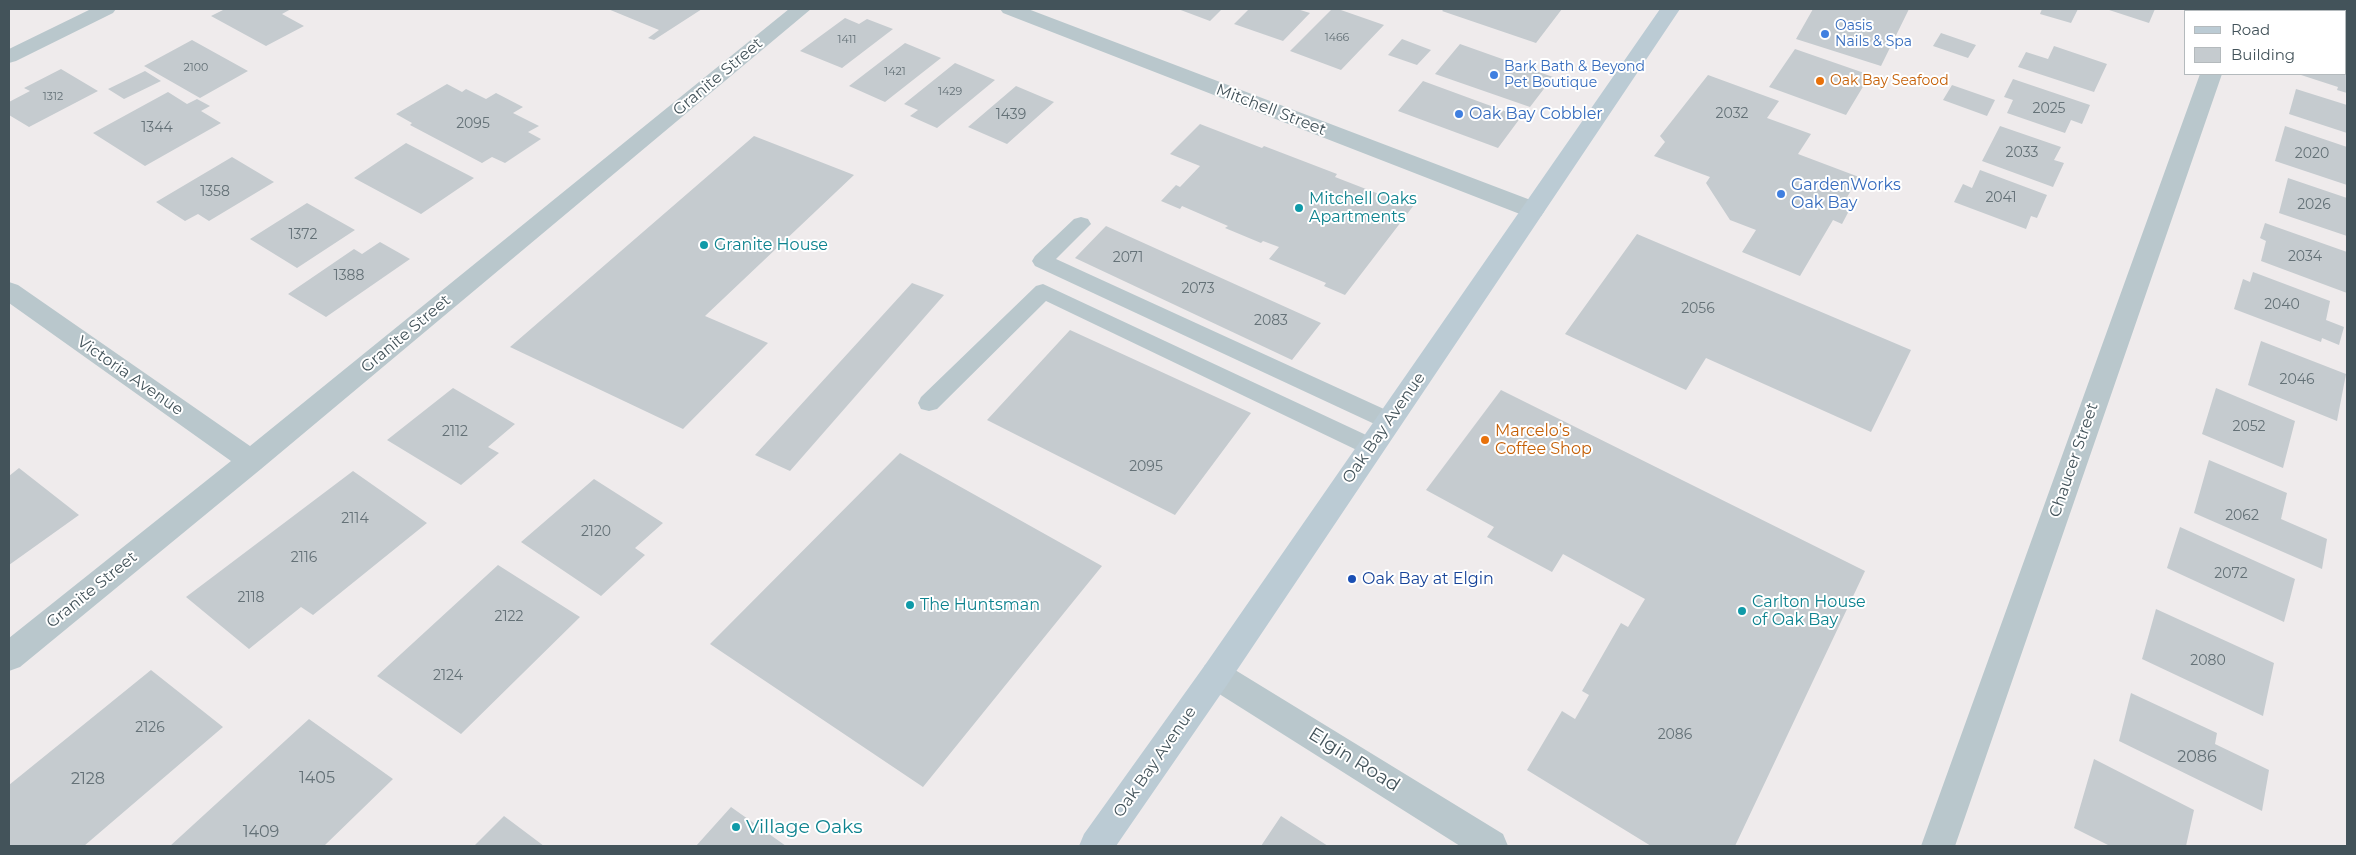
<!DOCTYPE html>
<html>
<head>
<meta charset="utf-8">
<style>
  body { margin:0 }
  #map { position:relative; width:2356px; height:855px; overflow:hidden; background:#efebec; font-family:Montserrat,sans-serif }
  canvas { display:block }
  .frame { position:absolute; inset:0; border:10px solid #43535a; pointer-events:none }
  .legend { position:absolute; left:2184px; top:10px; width:162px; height:65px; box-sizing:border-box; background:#fff; border:1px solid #b4babd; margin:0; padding:6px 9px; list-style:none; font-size:15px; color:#43535a }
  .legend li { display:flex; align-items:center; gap:10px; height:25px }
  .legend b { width:25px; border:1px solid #b4babd }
</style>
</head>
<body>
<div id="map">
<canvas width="2356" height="855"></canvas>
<div class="frame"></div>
<ul class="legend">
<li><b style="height:6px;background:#bbcbd4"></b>Road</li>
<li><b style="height:14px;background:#c5cbcf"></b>Building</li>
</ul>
</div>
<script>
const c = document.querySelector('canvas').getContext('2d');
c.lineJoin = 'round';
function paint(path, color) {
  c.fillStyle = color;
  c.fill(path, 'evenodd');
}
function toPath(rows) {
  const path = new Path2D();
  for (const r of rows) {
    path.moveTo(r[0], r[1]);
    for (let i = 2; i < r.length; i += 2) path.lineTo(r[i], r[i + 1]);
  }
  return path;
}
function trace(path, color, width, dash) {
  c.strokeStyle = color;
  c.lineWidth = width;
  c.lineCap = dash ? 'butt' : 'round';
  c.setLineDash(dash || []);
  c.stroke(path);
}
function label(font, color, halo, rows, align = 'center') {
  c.font = font + ' Montserrat,sans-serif';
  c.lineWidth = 4;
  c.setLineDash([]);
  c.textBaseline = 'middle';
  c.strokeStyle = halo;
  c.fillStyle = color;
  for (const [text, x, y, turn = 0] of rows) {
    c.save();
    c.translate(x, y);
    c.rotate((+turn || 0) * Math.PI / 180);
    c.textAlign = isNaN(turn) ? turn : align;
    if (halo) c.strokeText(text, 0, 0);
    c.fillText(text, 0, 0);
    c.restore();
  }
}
paint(toPath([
  [225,9,291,9,282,14,304,26,266,46,211,16],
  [608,9,702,9,654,40,648,38,659,30],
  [1178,9,1222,9,1210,21],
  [1249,9,1297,9,1310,13,1283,41,1234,24],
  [1332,9,1338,9,1384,25,1341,70,1290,51],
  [1444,9,1562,9,1536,43,1442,11],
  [1813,9,1909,9,1881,66,1796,39],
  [2042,9,2078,9,2071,23,2040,14],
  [2106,9,2155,9,2149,23],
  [845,18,859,24,867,19,893,29,842,68,800,51],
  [1941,33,1976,45,1968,58,1933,46],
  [1402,39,1431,50,1417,65,1388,55],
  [192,40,248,71,200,98,144,66],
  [905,43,941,58,885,102,849,86],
  [1460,44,1553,77,1530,107,1435,74],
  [2054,46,2107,64,2094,92,2018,67,2026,52,2048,59],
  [1795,49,1870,75,1846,115,1769,87],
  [2345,50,2347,51,2347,93,2337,90,2338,87,2301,75,2345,74],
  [955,63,995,80,937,128,910,116,918,110,904,104],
  [61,69,98,91,29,127,9,115,9,102,30,91,24,88],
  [145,71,161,81,124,99,108,89],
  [1708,75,1779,101,1767,118,1811,134,1798,154,1859,177,1843,204,1851,207,1842,224,1833,220,1800,276,1742,252,1756,230,1730,220,1706,183,1710,177,1654,156,1665,142,1660,136],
  [2013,79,2090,105,2082,124,2071,120,2065,133,2007,113,2013,100,2004,97],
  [1423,81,1521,117,1498,148,1398,111],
  [447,84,462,92,466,89,486,99,496,93,523,107,513,113,539,126,528,132,541,139,505,163,492,157,482,163,410,125,412,123,396,114],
  [1952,85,1995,100,1987,116,1943,100],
  [1016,86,1054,102,1007,144,968,127],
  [2296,89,2347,105,2347,133,2289,114],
  [168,92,187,104,197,99,210,106,201,111,221,123,145,166,93,133],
  [1200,124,1262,148,1264,146,1337,174,1335,177,1384,196,1386,194,1414,205,1345,295,1324,286,1326,283,1269,259,1279,247,1263,241,1261,243,1225,228,1228,226,1182,206,1180,209,1161,201,1176,185,1180,187,1200,166,1170,154],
  [2000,126,2061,147,2054,160,2064,163,2053,187,1982,161],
  [2285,126,2347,147,2347,185,2275,161],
  [754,136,854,175,705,316,768,343,683,429,510,347],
  [406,143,474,178,421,214,354,178],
  [232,157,274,182,209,221,198,214,185,221,156,202],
  [1980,170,2047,195,2037,218,2031,216,2026,229,1954,202,1963,184,1972,188],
  [2288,178,2347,198,2347,236,2279,213],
  [307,203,355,230,297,268,250,239],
  [2265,223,2347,252,2347,293,2261,261,2266,241,2260,238],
  [1106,226,1321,323,1292,360,1075,258],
  [1637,234,1911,350,1871,432,1706,358,1686,390,1565,334],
  [380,242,410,259,326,317,288,294,354,249,362,254],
  [2253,272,2330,301,2326,320,2344,327,2339,345,2322,338,2321,342,2234,309,2243,279,2250,282],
  [912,283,944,295,790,471,755,455],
  [1070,330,1251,413,1175,515,987,420],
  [2261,341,2346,374,2337,421,2248,385],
  [453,388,515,424,488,447,499,453,461,485,387,440],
  [2216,388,2295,421,2283,468,2202,434],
  [1501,390,1865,571,1735,846,1651,846,1527,770,1562,711,1575,719,1589,695,1582,691,1621,623,1628,627,1645,599,1563,554,1552,572,1487,537,1494,527,1426,490],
  [900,453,1102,566,923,787,710,644],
  [2209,460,2287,493,2281,519,2327,539,2322,569,2194,513],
  [19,468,79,515,9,565,9,476],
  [353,471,427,523,313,615,301,607,249,649,186,597],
  [594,479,663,523,635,548,645,555,601,596,521,542],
  [2180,527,2295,579,2284,622,2167,568],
  [498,565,580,617,461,734,377,676],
  [2156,609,2274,663,2263,716,2142,659],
  [151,670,223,727,84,846,9,846,9,785],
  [2131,693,2217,733,2215,744,2269,770,2262,811,2119,741],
  [309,719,393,779,324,846,170,846],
  [2094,759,2194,810,2186,846,2110,846,2074,828],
  [731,807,786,846,696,846],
  [504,816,544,846,474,846],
  [1281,816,1328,846,1261,846]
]), '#c5cbcf');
paint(toPath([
  [1081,217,1088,219,1091,224,1056,259,1397,415,1400,421,1397,427,1389,430,1381,427,1035,266,1032,261,1035,256,1074,219,1081,217],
  [1043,284,1379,441,1382,447,1379,453,1371,456,1363,453,1046,301,937,409,929,411,921,409,918,403,921,397,1036,286,1043,284]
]), '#b9c7cc');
paint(toPath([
  [91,9,116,9,113,13,16,61,9,63,9,49,91,9],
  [789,9,811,9,261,469,20,667,9,671,9,638,231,461,9,303,9,282,18,285,250,446,789,9],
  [1000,9,1028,9,1541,204,1545,210,1541,216,1533,218,1525,216,1003,13,1000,9],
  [2224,9,2244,9,2243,11,2223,11,2224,9],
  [2200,74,2222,74,1955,846,1921,846,2200,74],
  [1216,661,1227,665,1503,834,1508,846,1460,846,1205,685,1200,675,1205,665,1216,661]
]), '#b9c7cc');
paint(toPath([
  [1660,9,1680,9,1227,685,1116,846,1079,846,1084,834,1205,665,1660,9],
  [2321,9,2347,9,2347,14,2345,16,2345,11,2322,11,2321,9]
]), '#bbcbd4');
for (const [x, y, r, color] of [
  [1825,34,5,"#3f7fe0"],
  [1494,75,5,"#3f7fe0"],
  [1820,81,5,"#e8710a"],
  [1459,114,5,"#3f7fe0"],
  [1781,194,5,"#3f7fe0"],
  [1299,208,5,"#0f9aa8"],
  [704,245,5,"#0f9aa8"],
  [1485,440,5,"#e8710a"],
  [1352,579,5,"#1a4fb4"],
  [910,605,5,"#0f9aa8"],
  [1742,611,5,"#0f9aa8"],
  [736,827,5,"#0f9aa8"]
]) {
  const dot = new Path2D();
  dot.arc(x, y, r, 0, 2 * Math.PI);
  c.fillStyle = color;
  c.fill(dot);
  trace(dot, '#fff', 2);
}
label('11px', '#647177', null, [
  ["1466",1337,38],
  ["1411",847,40],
  ["2100",196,68],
  ["1421",895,72],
  ["1429",950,92],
  ["1312",53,97]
]);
label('14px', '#366cbe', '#fff', [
  ["Oasis",1835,26],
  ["Nails & Spa",1835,42],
  ["Bark Bath & Beyond",1504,67],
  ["Pet Boutique",1504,83]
], 'left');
label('14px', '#c56008', '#fff', [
  ["Oak Bay Seafood",1830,81]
], 'left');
label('14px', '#647177', null, [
  ["2025",2049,109],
  ["2032",1732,114],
  ["1439",1011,115],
  ["2095",473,124],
  ["1344",157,128],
  ["2033",2022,153],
  ["2020",2312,154],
  ["1358",215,192],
  ["2041",2001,198],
  ["2026",2314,205],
  ["1372",303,235],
  ["2034",2305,257],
  ["2071",1128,258],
  ["1388",349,276],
  ["2073",1198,289],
  ["2040",2282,305],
  ["2056",1698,309],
  ["2083",1271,321],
  ["2046",2297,380],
  ["2052",2249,427],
  ["2112",455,432],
  ["2095",1146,467],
  ["2062",2242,516],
  ["2114",355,519],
  ["2120",596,532],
  ["2116",304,558],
  ["2072",2231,574],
  ["2118",251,598],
  ["2122",509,617],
  ["2080",2208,661],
  ["2124",448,676],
  ["2126",150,728],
  ["2086",1675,735]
]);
label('16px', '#43535a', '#fff', [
  ["Granite Street",718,77,-40],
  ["Mitchell Street",1271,110,21],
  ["Granite Street",406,334,-40],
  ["Victoria Avenue",130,376,35],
  ["Oak Bay Avenue",1384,428,-55],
  ["Chaucer Street",2074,460,-71],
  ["Granite Street",92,590,-39],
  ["Oak Bay Avenue",1155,762,-55]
]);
label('16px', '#366cbe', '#fff', [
  ["Oak Bay Cobbler",1469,114],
  ["GardenWorks",1791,185],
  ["Oak Bay",1791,203]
], 'left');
label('16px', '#0d838f', '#fff', [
  ["Mitchell Oaks",1309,199],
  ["Apartments",1309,217],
  ["Granite House",714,245],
  ["Carlton House",1752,602],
  ["of Oak Bay",1752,620],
  ["The Huntsman",920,605]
], 'left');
label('16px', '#c56008', '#fff', [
  ["Marcelo’s",1495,431],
  ["Coffee Shop",1495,449]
], 'left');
label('16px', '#164399', '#fff', [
  ["Oak Bay at Elgin",1362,579]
], 'left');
label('16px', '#647177', null, [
  ["2086",2197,757],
  ["1405",317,778],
  ["2128",88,779],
  ["1409",261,832]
]);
label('19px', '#43535a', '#fff', [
  ["Elgin Road",1354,760,32]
]);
label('19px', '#0d838f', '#fff', [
  ["Village Oaks",746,827]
], 'left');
</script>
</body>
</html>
